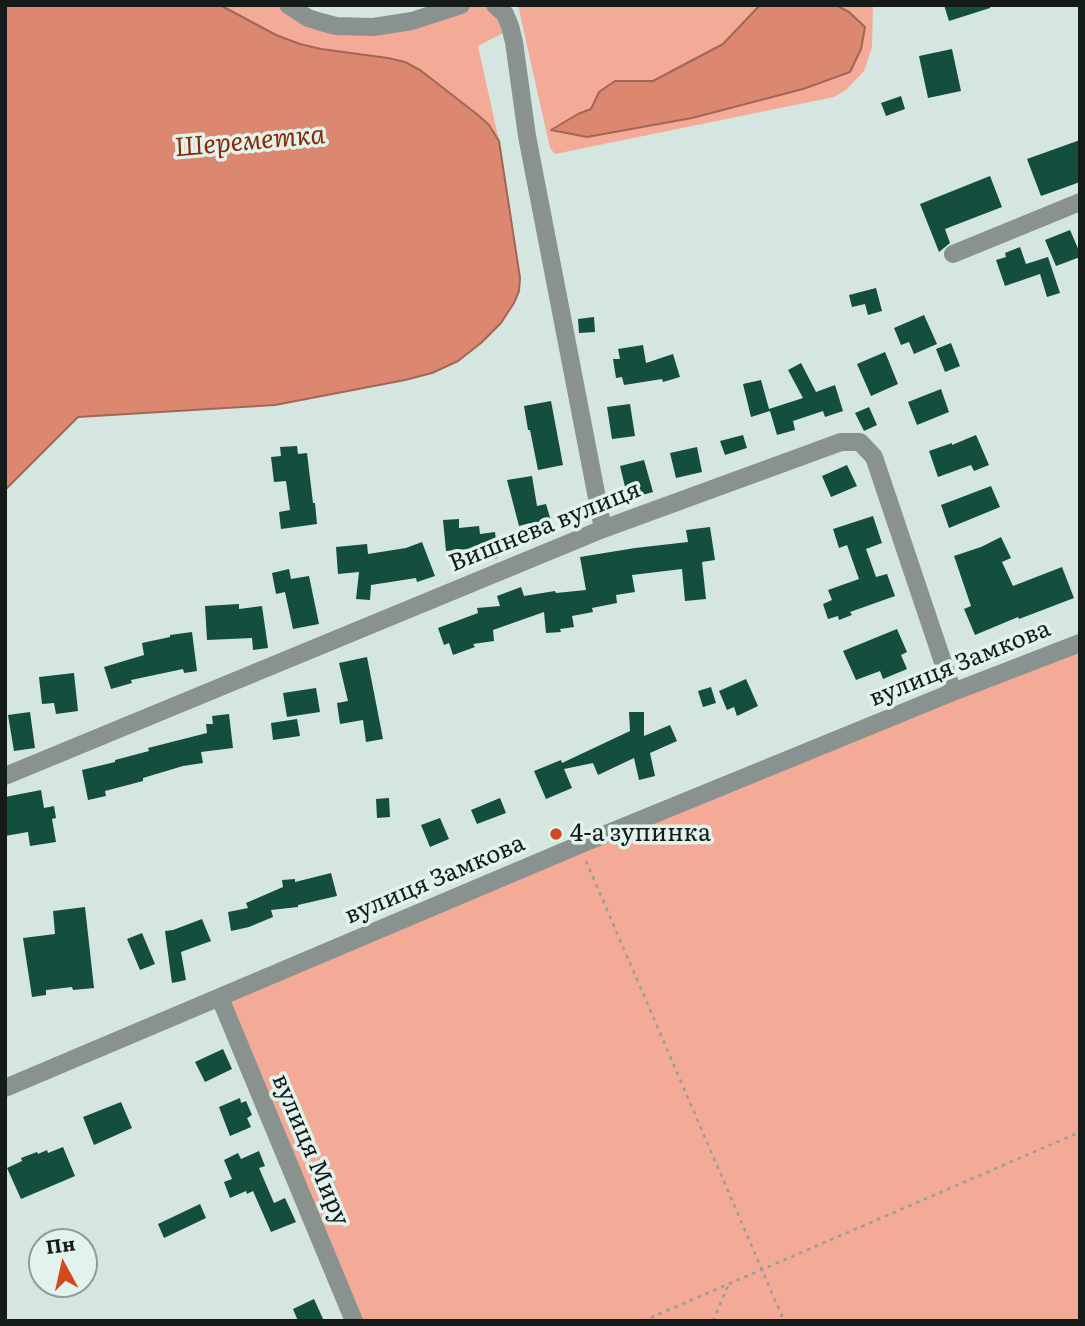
<!DOCTYPE html>
<html>
<head>
<meta charset="utf-8">
<style>
  body { margin:0 }
  #map { position:relative; width:1085px; height:1326px; overflow:hidden; background:#d4e6df; font-family:Literata,serif }
  canvas { display:block }
  .frame { position:absolute; inset:0; border:7px solid #151b19; pointer-events:none }
  .north { position:absolute; left:28px; top:1228px; width:70px; height:70px; box-sizing:border-box; background:#e1f3ec; border:2px solid #8f9d98; border-radius:50%; rotate:352deg; font-size:19px; font-weight:700; line-height:28px; text-align:center; color:#151b19 }
  .north::after { content:''; display:block; margin:auto; width:24px; height:32px; background:#d2491f; clip-path:polygon(50% 0,100% 100%,50% 72%,0 100%) }
</style>
</head>
<body>
<div id="map">
<canvas width="1085" height="1326"></canvas>
<div class="frame"></div>
<div class="north">Пн</div>
</div>
<script>
const c = document.querySelector('canvas').getContext('2d');
c.lineJoin = 'round';
function paint(path, color) {
  c.fillStyle = color;
  c.fill(path, 'evenodd');
}
function toPath(rows) {
  const path = new Path2D();
  for (const r of rows) {
    path.moveTo(r[0], r[1]);
    for (let i = 2; i < r.length; i += 2) path.lineTo(r[i], r[i + 1]);
  }
  return path;
}
function trace(path, color, width, dash) {
  c.strokeStyle = color;
  c.lineWidth = width;
  c.lineCap = dash ? 'butt' : 'round';
  c.setLineDash(dash || []);
  c.stroke(path);
}
function label(font, color, halo, rows, align = 'center') {
  c.font = font + ' Literata,serif';
  c.lineWidth = 7;
  c.setLineDash([]);
  c.textBaseline = 'middle';
  c.strokeStyle = halo;
  c.fillStyle = color;
  for (const [text, x, y, turn = 0] of rows) {
    c.save();
    c.translate(x, y);
    c.rotate((+turn || 0) * Math.PI / 180);
    c.textAlign = isNaN(turn) ? turn : align;
    if (halo) c.strokeText(text, 0, 0);
    c.fillText(text, 0, 0);
    c.restore();
  }
}
paint(toPath([
  [220,5,288,5,336,26,461,5,495,5,511,29,478,46,499,141,489,125,478,115,420,70,405,62,321,49,301,44,276,35],
  [518,5,873,5,872,47,864,71,846,90,834,97,555,154,550,148],
  [1080,643,1080,1321,358,1321,220,998]
]), '#f3ab97');
const water = toPath([
  [5,5,220,5,276,35,300,44,321,49,388,58,405,62,420,70,478,115,489,125,499,141,520,278,519,291,514,303,501,323,481,343,458,361,432,373,405,380,275,405,78,417,5,490,5,5],
  [760,5,836,5,849,12,865,27,861,49,850,72,803,89,692,118,587,137,551,130,578,114,591,109,599,92,615,81,653,81,723,44,760,5]
]);
paint(water, '#dc8870');
trace(water, '#a06756', 2);
paint(toPath([
  [944,5,990,5,990,8,949,21],
  [952,49,961,91,928,98,919,56],
  [901,96,905,109,886,116,881,103],
  [1080,140,1080,182,1041,196,1027,159],
  [990,176,1002,207,945,229,950,243,939,252,920,204],
  [1070,230,1080,253,1080,257,1056,266,1045,240],
  [1020,247,1026,264,1048,257,1060,293,1047,297,1040,274,1005,286,996,260,1006,257,1005,253],
  [876,288,882,311,868,315,865,304,852,307,849,295],
  [924,315,937,344,914,354,909,342,901,345,894,328],
  [594,317,595,332,579,333,578,319],
  [951,343,960,366,945,372,936,349],
  [643,345,646,363,673,354,680,377,663,382,662,379,624,385,622,377,616,378,613,359,620,359,618,349],
  [885,352,898,384,871,396,857,364],
  [801,363,816,392,835,385,843,411,825,417,823,411,793,421,795,430,777,435,770,411,751,417,743,384,761,380,769,409,803,398,788,370],
  [941,389,949,412,917,425,908,402],
  [551,401,563,465,538,470,530,430,528,430,524,406],
  [630,404,635,436,612,439,607,407],
  [869,407,877,425,864,431,855,413],
  [743,435,747,448,725,455,720,441],
  [976,435,989,465,974,471,971,465,938,477,929,451,952,443,952,445],
  [297,446,298,454,307,453,313,503,315,503,317,524,281,529,279,512,290,510,286,481,274,482,271,457,281,456,280,447],
  [697,447,702,472,676,478,670,453],
  [644,460,653,492,628,499,620,466],
  [847,465,857,486,831,497,822,476],
  [532,476,537,506,546,504,553,528,533,533,530,523,519,526,507,480],
  [991,486,1000,507,949,528,941,505],
  [873,516,882,543,866,549,876,577,887,574,895,596,850,612,852,615,839,620,838,616,828,619,823,604,832,600,828,590,859,579,847,545,839,548,833,529],
  [459,519,459,528,479,526,480,534,495,532,498,558,481,560,479,548,446,551,443,520],
  [710,527,715,560,702,562,706,599,685,601,682,569,632,575,635,592,616,595,617,603,592,608,593,612,572,616,574,627,560,629,561,632,546,633,544,612,493,630,494,641,473,644,475,647,453,655,449,643,444,645,438,628,478,613,477,608,500,606,497,596,521,587,524,596,555,591,556,593,586,590,580,557,635,548,688,542,686,530],
  [1001,537,1011,558,1002,562,1013,586,1062,567,1074,598,1019,619,1018,617,975,635,964,609,971,606,954,556,981,547],
  [422,542,435,576,417,582,416,578,371,585,370,600,356,599,359,572,338,574,336,547,367,544,368,554,406,548],
  [289,569,291,579,309,576,319,624,293,629,285,592,276,594,272,573],
  [239,604,239,609,262,606,268,648,253,650,252,638,207,640,205,606],
  [897,629,907,652,901,655,907,669,883,679,880,671,856,680,843,651],
  [192,632,197,671,184,673,183,669,131,680,132,683,111,689,104,667,144,655,142,643,170,637,170,635],
  [367,657,383,739,366,742,363,720,340,724,337,703,348,701,339,663],
  [74,673,78,711,56,714,54,703,42,704,39,677],
  [746,679,758,706,737,716,734,707,727,710,719,691],
  [711,687,716,703,703,707,698,691],
  [316,688,320,712,287,717,283,693],
  [30,712,35,748,14,751,8,715],
  [629,712,644,712,644,736,670,725,677,741,650,753,655,776,639,780,634,758,598,775,593,763,564,769,572,788,546,799,534,771,561,760,562,763,630,731],
  [229,714,233,748,201,752,203,763,183,766,143,778,143,781,105,791,106,796,88,800,82,770,115,762,115,760,149,751,148,748,207,733,206,724,213,724,212,716],
  [297,719,300,736,273,740,271,723],
  [41,790,44,808,54,806,56,818,52,819,56,842,30,846,28,832,5,836,5,797],
  [389,798,390,817,377,818,376,799],
  [500,798,506,813,477,824,471,810],
  [440,818,449,839,430,847,421,825],
  [331,873,337,896,298,905,298,907,271,910,273,917,249,927,231,931,228,912,248,908,246,903,283,887,282,880,295,879,295,882],
  [85,907,94,988,73,990,72,987,46,990,46,995,32,997,23,938,55,934,53,911],
  [202,919,211,941,181,952,186,980,172,983,165,931,173,930],
  [142,933,155,964,140,970,127,939],
  [223,1049,232,1069,205,1082,195,1062],
  [240,1098,241,1103,246,1101,252,1115,247,1118,251,1127,230,1136,219,1107],
  [121,1102,132,1128,94,1145,83,1117],
  [63,1147,75,1176,21,1199,7,1168,22,1161,21,1158,37,1152,38,1154,47,1150,48,1153],
  [259,1151,265,1166,259,1168,274,1203,285,1198,296,1222,271,1232,253,1191,247,1194,246,1191,230,1198,224,1182,232,1179,224,1160,238,1153,241,1159],
  [200,1204,206,1218,164,1238,158,1224],
  [314,1299,324,1321,298,1321,293,1309]
]), '#134e3e');
trace(toPath([
  [586,861,784,1321],
  [643,1321,1080,1132],
  [713,1321,729,1283]
]), '#92a09a', 2.5, [3.5, 5]);
trace(toPath([
  [288,5,308,18,321,22,336,26,373,27,412,21,461,5],
  [495,5,505,14,510,26,514,42,527,136,603,529],
  [953,254,1080,202],
  [5,776,603,529,841,442,860,442,874,457,953,692],
  [220,998,354,1321],
  [5,1088,579,845,953,692,1080,643]
]), '#8a928f', 18);
for (const [x, y, r, color] of [
  [556,834,7,"#d2491f"]
]) {
  const dot = new Path2D();
  dot.arc(x, y, r, 0, 2 * Math.PI);
  c.fillStyle = color;
  c.fill(dot);
  trace(dot, '#e1f3ec', 2.5);
}
label('24px', '#151b19', '#e1f3ec', [
  ["Вишнева вулиця",545,527,-22],
  ["вулиця Замкова",960,664,-22],
  ["вулиця Замкова",435,880,-23],
  ["вулиця Миру",310,1150,67]
]);
label('24px', '#151b19', '#e1f3ec', [
  ["4-а зупинка",570,834]
], 'left');
label('italic 26px', '#8c2907', '#e1f3ec', [
  ["Шереметка",250,142,-5]
]);
</script>
</body>
</html>
